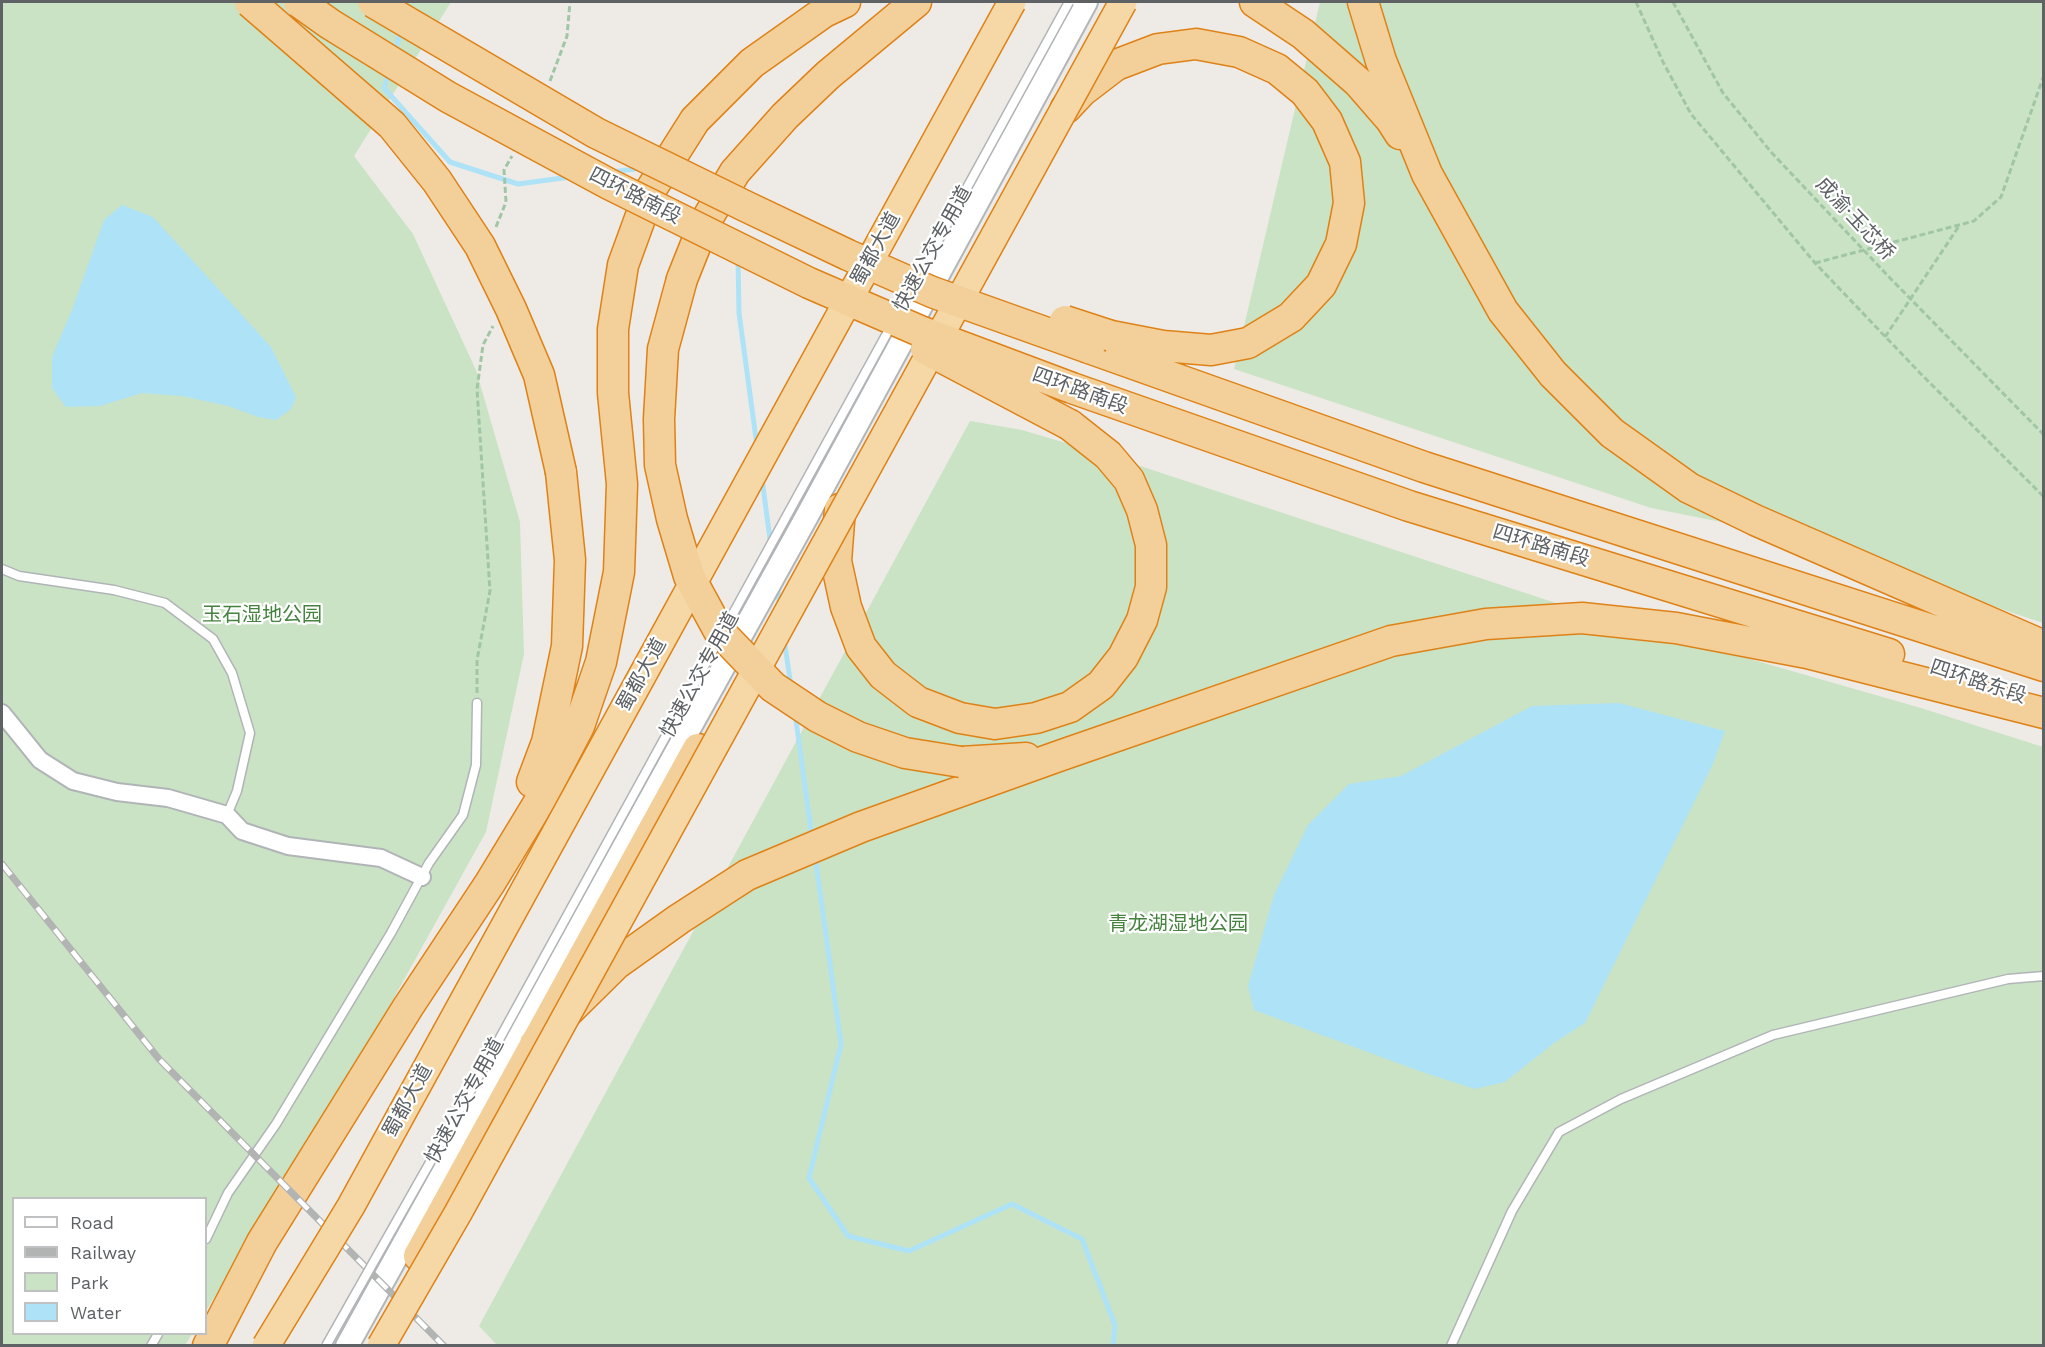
<!DOCTYPE html>
<html>
<head>
<meta charset="utf-8">
<style>
  body { margin:0 }
  #map { position:relative; width:2045px; height:1347px; overflow:hidden; background:#eeebe6; font-family:"Work Sans",sans-serif }
  canvas { display:block }
  .frame { position:absolute; inset:0; border:3px solid #5e6265; pointer-events:none }
  .legend { position:absolute; left:12px; top:1197px; width:195px; height:138px; box-sizing:border-box; background:#fff; border:2px solid #bfc0c1; margin:0; padding:8px 10px; list-style:none; font-size:18px; color:#5e6265 }
  .legend li { display:flex; align-items:center; gap:12px; height:30px }
  .legend b { width:30px; border:2px solid #bfc0c1 }
</style>
</head>
<body>
<div id="map">
<canvas width="2045" height="1347"></canvas>
<div class="frame"></div>
<ul class="legend">
<li><b style="height:8px;background:#fff"></b>Road</li>
<li><b style="height:8px;background:#b2b3b3"></b>Railway</li>
<li><b style="height:16px;background:#cae3c5"></b>Park</li>
<li><b style="height:16px;background:#aee2f7"></b>Water</li>
</ul>
</div>
<script>
const c = document.querySelector('canvas').getContext('2d');
c.lineJoin = 'round';
function paint(path, color) {
  c.fillStyle = color;
  c.fill(path, 'evenodd');
}
function toPath(rows) {
  const path = new Path2D();
  for (const r of rows) {
    path.moveTo(r[0], r[1]);
    for (let i = 2; i < r.length; i += 2) path.lineTo(r[i], r[i + 1]);
  }
  return path;
}
function trace(path, color, width, dash) {
  c.strokeStyle = color;
  c.lineWidth = width;
  c.lineCap = dash ? 'butt' : 'round';
  c.setLineDash(dash || []);
  c.stroke(path);
}
function label(font, color, halo, rows, align = 'center') {
  c.font = font + ' "Work Sans","Noto Sans SC",sans-serif';
  c.lineWidth = 4.5;
  c.setLineDash([]);
  c.textBaseline = 'middle';
  c.strokeStyle = halo;
  c.fillStyle = color;
  for (const [text, x, y, turn = 0] of rows) {
    c.save();
    c.translate(x, y);
    c.rotate((+turn || 0) * Math.PI / 180);
    c.textAlign = isNaN(turn) ? turn : align;
    if (halo) c.strokeText(text, 0, 0);
    c.fillText(text, 0, 0);
    c.restore();
  }
}
paint(toPath([
  [2,2,451,2,354,156,413,234,476,370,520,522,524,654,486,832,371,1039,206,1311,206,1198,14,1198,14,1334,192,1334,185,1345,4,1346,2,1340],
  [1320,2,2043,2,2043,623,1776,533,1651,508,1234,369],
  [970,421,1022,430,1113,457,1565,606,1921,708,2043,747,2043,1345,498,1346,479,1326]
]), '#cae3c5');
paint(toPath([
  [122,205,153,217,271,347,296,397,291,409,276,420,258,417,228,406,182,396,142,393,100,406,66,407,52,388,52,357,72,310,104,220],
  [1619,703,1725,731,1713,764,1585,1023,1554,1043,1505,1082,1475,1089,1422,1072,1254,1010,1248,986,1274,895,1308,825,1349,784,1401,776,1532,706]
]), '#aee2f7');
trace(toPath([
  [395,52,401,29],
  [389,72,384,88,450,162,518,184,570,177],
  [612,172,635,169],
  [738,258,739,313,757,446],
  [762,479,773,562],
  [777,586,780,606],
  [784,639,791,686],
  [795,713,812,838],
  [815,856,841,1044,809,1178,848,1236,909,1251,1012,1204,1082,1239,1115,1325,1113,1346]
]), '#aee2f7', 5);
const service = toPath([
  [2,569,19,576,114,590,165,603,213,639,232,673,250,733,237,791,227,815],
  [206,1239,228,1193,276,1124,391,933,429,863,463,815,476,765,477,703],
  [151,1346,158,1334],
  [1451,1346,1512,1211,1559,1132,1621,1099,1773,1035,2008,979,2044,976]
]);
const minor = toPath([
  [2,713,40,760,73,781,117,792,168,798,227,815,242,831,288,846,381,858,422,877]
]);
const secondary = toPath([
  [347,1346,806,518,1086,2]
]);
const motorway = toPath([
  [1255,2,1303,34,1358,82,1391,120,1400,134],
  [1363,2,1381,61,1427,174,1503,311,1553,374,1612,433,1689,488,1755,520,2044,646],
  [1066,108,1082,91,1116,65,1158,49,1196,44,1239,52,1277,69,1305,92,1327,121,1345,162,1349,203,1341,244,1321,285,1291,317,1248,343,1211,350,1163,346,1111,336],
  [682,279,704,224,735,172,785,116,828,75,916,2],
  [1089,348,1424,467,2044,666],
  [1072,388,1409,506,1889,654],
  [840,509,836,561,846,607,861,647,883,675,918,702,960,718,995,724,1036,718,1070,707,1101,685,1123,657,1142,620,1151,587,1151,545,1142,510,1129,480,1108,455,1070,425],
  [961,762,1026,758],
  [532,782,547,742,567,646,570,560,561,472],
  [535,1044,616,964,679,919,747,875,861,827,1059,756,1391,641,1486,624,1582,618,1676,628,1807,653,2044,713],
  [419,1256,698,749],
  [208,1346,262,1242,408,1007,490,883,541,799,579,726,601,662,619,572,622,484,613,393,613,329,623,265,650,191,695,120,752,63,824,12,845,2]
]);
trace(service, '#b1b4b7', 11);
trace(minor, '#b1b4b7', 20);
trace(secondary, '#b2b6b9', 26);
trace(motorway, '#de8217', 33);
trace(toPath([
  [1636,2,1663,62,1691,114,1815,263,1920,373,2044,497],
  [550,81,567,36,570,2],
  [496,227,506,202,504,170,512,156],
  [1815,263,1974,221,2001,197,2044,75],
  [1885,337,1959,226],
  [477,693,477,660,490,591,477,389,483,345,493,326]
]), '#a1c6a6', 3, [6, 3]);
trace(service, '#fff', 8);
trace(minor, '#fff', 16);
trace(secondary, '#fff', 22);
trace(motorway, '#f3cf99', 30);
const rail = toPath([
  [2,864,159,1059,444,1346]
]);
trace(rail, '#b2b3b3', 7);
trace(rail, '#fff', 4.5, [14]);
const serviceBridge = toPath([
  [326,1346,484,1067,1069,2]
]);
const trunkBridge = toPath([
  [266,1346,351,1206,1012,2],
  [381,1346,458,1213,1123,2]
]);
const motorwayBridge = toPath([
  [250,2,392,125,437,181,480,246,511,309,539,375,561,472],
  [299,2,330,24,448,97,609,184,809,283,920,331,1072,388],
  [373,2,596,133,745,206,848,255,932,292,1089,348],
  [682,279,663,349,659,419,660,465,672,519,689,576,719,631,773,687,818,717,858,737,905,753,961,762],
  [1065,321,1111,336],
  [926,349,1070,425]
]);
trace(serviceBridge, '#b1b4b7', 11, []);
trace(trunkBridge, '#de8217', 30, []);
trace(motorwayBridge, '#de8217', 33, []);
trace(toPath([
  [1673,2,1723,93,1771,152,1890,278,2044,435]
]), '#a1c6a6', 3, [6, 3]);
trace(serviceBridge, '#fff', 8);
trace(trunkBridge, '#f5d8a6', 27);
trace(motorwayBridge, '#f3cf99', 30);
label('20px', '#5e6265', '#fff', [
  ["四环路南段",635,196,27],
  ["成渝·玉芯桥",1855,219,47],
  ["蜀都大道",876,249,-61],
  ["快速公交专用道",933,249,-61],
  ["四环路南段",1080,391,20],
  ["四环路南段",1541,546,17],
  ["蜀都大道",642,675,-61],
  ["快速公交专用道",700,675,-61],
  ["四环路东段",1978,682,18],
  ["蜀都大道",408,1101,-61],
  ["快速公交专用道",465,1101,-61]
]);
label('20px', '#46833f', '#fff', [
  ["玉石湿地公园",262,615],
  ["青龙湖湿地公园",1178,924]
]);
</script>
</body>
</html>
